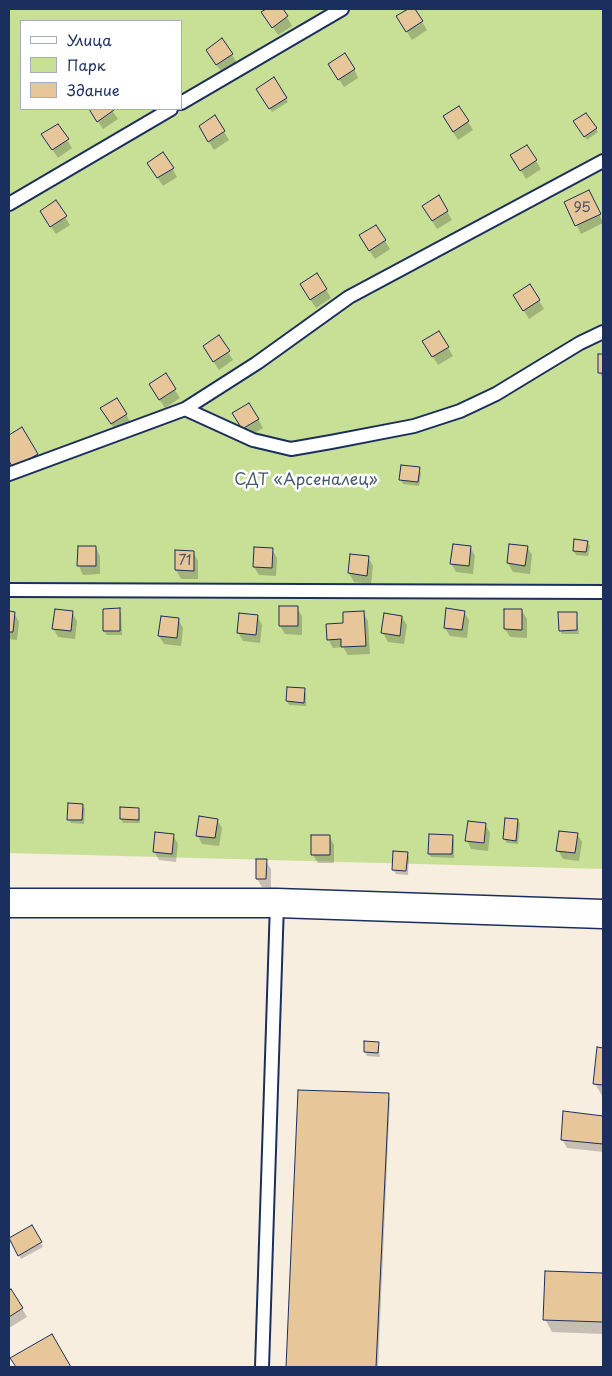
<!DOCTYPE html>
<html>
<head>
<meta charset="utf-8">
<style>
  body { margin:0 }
  #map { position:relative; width:612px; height:1376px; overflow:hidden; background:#f8eee0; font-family:"Playpen Sans",sans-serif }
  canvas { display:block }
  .frame { position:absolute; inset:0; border:10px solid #1b2f5e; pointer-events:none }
  .legend { position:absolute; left:20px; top:20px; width:162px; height:90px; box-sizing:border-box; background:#fff; border:1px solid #a4acbf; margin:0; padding:6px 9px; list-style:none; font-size:15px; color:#1b2f5e }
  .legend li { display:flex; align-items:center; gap:10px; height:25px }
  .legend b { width:25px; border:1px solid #a4acbf }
</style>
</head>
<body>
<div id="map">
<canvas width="612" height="1376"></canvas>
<div class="frame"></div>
<ul class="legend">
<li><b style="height:6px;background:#fff"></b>Улица</li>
<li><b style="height:14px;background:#c8e096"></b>Парк</li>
<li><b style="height:14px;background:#e7c699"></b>Здание</li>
</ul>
</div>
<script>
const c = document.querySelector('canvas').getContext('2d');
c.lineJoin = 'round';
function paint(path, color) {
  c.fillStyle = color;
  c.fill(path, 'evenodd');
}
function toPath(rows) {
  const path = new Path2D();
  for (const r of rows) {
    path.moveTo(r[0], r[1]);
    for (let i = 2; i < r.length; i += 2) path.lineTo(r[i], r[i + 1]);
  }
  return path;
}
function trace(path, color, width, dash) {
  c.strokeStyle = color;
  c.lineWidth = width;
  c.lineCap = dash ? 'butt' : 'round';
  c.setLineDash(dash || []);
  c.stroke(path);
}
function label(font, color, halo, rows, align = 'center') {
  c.font = font + ' "Playpen Sans",sans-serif';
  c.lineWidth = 5;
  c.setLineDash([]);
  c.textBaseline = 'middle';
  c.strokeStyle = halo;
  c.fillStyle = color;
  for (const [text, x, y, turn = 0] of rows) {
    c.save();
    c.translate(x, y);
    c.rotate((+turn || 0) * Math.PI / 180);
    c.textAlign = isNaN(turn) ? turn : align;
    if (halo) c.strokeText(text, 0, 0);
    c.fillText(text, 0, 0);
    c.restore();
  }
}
paint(toPath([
  [9,9,603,9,603,869,9,853],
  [21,21,181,21,181,109,21,109]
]), '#c8e096');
paint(toPath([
  [268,9,282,9,292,26,278,35,263,12],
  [410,9,414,9,427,30,412,40,398,17],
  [232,55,237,63,222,73,212,58],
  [354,69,358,78,344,87,334,72],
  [273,79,288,102,272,112,258,90],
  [459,107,473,130,458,140,444,117],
  [90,109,111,109,118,119,103,129],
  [215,117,229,140,214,150,200,127],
  [577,126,596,128,598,132,587,140],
  [67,140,72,148,58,158,48,143],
  [527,147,541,169,526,179,517,164],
  [172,168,177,177,163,186,153,171],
  [438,197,452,220,437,229,423,206],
  [593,200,603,223,581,234,565,203],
  [65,217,70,225,56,234,46,220],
  [376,226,390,249,375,259,365,244],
  [317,275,331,298,316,308,306,293],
  [530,286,544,309,529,319,515,296],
  [439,333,453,356,438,365,429,350],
  [228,352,233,360,219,370,209,355],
  [599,355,603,355,603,379,600,373],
  [165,375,180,398,165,408,155,393],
  [126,414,131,423,116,432,107,417],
  [234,414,258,419,263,428,248,437],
  [22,429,42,463,19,476,9,459,9,436],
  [419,469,421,473,419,486,403,484,401,480],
  [587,542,590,546,588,556,576,555,574,551],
  [470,547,475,556,473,574,456,572,451,563],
  [527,547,532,555,530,574,513,572,508,563],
  [79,548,96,548,100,556,100,574,83,575,79,566],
  [272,549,277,558,276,576,259,575,254,567],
  [177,552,193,552,198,561,198,579,181,579,176,570],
  [368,557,373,566,371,584,354,582,349,573],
  [297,608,302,616,302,635,285,634,280,626],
  [119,609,121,613,122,635,107,635,104,631,104,610],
  [522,611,527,619,527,638,510,637,505,629],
  [72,612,77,621,75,639,58,637,53,628],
  [363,612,368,621,370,654,348,655,343,647,333,648,328,639],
  [464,612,469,620,467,638,450,636,445,628],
  [9,613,14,613,19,622,17,640,9,639],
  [576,613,579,634,562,634,560,630],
  [257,616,262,625,260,643,243,641,238,632],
  [402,617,407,625,404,644,388,642,383,633],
  [178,619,183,628,181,646,164,644,159,636],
  [288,689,304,690,306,694,306,706,289,705,287,701],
  [83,805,85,809,84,824,71,823,69,819],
  [138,809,140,823,123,823,121,819],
  [217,820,222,828,219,846,202,844,198,836],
  [518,820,520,824,518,844,507,843,504,839],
  [485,824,490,833,488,851,471,849,467,840],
  [577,834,582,842,579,861,563,859,558,850],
  [173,835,178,844,176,862,159,860,154,851],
  [329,836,334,845,334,863,318,863,313,855],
  [452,836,454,840,454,858,431,857,429,853],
  [407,853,409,857,408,875,396,874,393,870],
  [266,861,271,869,271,888,262,887,257,879],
  [378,1043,380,1057,367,1056,365,1052],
  [598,1049,603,1049,603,1097,595,1084],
  [299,1091,388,1094,390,1098,378,1367,287,1367],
  [565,1113,603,1117,603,1152,567,1148,562,1139],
  [31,1226,43,1247,21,1259,10,1239],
  [546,1272,603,1274,603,1334,552,1332,545,1319],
  [11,1290,27,1317,9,1328,9,1292],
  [52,1336,69,1367,17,1367,12,1358]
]), '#0003');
const building = toPath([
  [266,9,283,9,288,16,272,28,261,12,266,9],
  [408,9,415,9,423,21,406,32,396,16,408,9],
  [222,38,233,54,216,65,206,50,222,38],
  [345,53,355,69,338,80,328,64,345,53],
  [274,77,287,98,269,109,256,89,274,77],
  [459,106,469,121,453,132,443,116,459,106],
  [89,109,113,109,114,110,97,122,89,109],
  [586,113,597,128,584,137,573,121,586,113],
  [215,115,225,131,208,142,199,126,215,115],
  [58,124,69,139,52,150,41,134,58,124],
  [527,145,537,160,520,171,510,155,527,145],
  [163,152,174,168,157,178,147,163,163,152],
  [589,190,601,214,575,226,564,202,589,190],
  [439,195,448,211,432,221,422,206,439,195],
  [56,200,67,216,50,227,40,211,56,200],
  [376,225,386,240,369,251,359,235,376,225],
  [317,273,327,289,310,300,300,284,317,273],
  [530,284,540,300,523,311,513,295,530,284],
  [439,331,449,347,432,357,422,341,439,331],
  [219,335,230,351,213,362,203,346,219,335],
  [598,354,603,354,603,373,598,373,598,354],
  [166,373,176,389,159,400,149,384,166,373],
  [117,398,127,414,111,424,100,408,117,398],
  [249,403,259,419,242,429,232,413,249,403],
  [22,427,38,454,13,468,9,461,9,435,22,427],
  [401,465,420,467,418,482,399,480,401,465],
  [574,539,588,541,586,552,573,551,574,539],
  [453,544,471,546,469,566,450,564,453,544],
  [509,544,528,546,525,566,507,563,509,544],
  [78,546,96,546,96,566,77,566,78,546],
  [254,547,273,548,272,568,253,567,254,547],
  [175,550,194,551,194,571,175,570,175,550],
  [350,554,369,556,367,576,348,573,350,554],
  [279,606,298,606,298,626,279,626,279,606],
  [120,608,120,631,103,631,103,609,120,608],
  [446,608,465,611,462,630,444,628,446,608],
  [55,609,73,611,71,631,52,629,55,609],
  [504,609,522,609,522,630,504,629,504,609],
  [9,611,15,612,13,632,9,632,9,611],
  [364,611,366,646,341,647,341,639,327,640,326,624,343,623,343,612,364,611],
  [558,612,577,612,577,630,559,631,558,612],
  [239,613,258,615,256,635,237,633,239,613],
  [384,613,402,616,400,636,381,633,384,613],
  [161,616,179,618,177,638,158,636,161,616],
  [287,687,305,688,304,703,286,701,287,687],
  [68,803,83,804,82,820,67,820,68,803],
  [120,807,139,808,139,820,120,819,120,807],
  [199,816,218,819,215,838,196,836,199,816],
  [505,818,518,819,516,841,503,839,505,818],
  [468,821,486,823,484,843,465,841,468,821],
  [559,831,578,833,575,853,556,851,559,831],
  [155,832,174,834,172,854,153,852,155,832],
  [429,834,453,835,452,854,428,854,429,834],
  [311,835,330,835,330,855,311,855,311,835],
  [393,851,408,852,406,871,392,870,393,851],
  [256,859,267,859,266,879,256,879,256,859],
  [364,1041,379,1042,378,1053,364,1052,364,1041],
  [597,1047,603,1048,603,1085,593,1084,597,1047],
  [298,1090,389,1093,376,1367,286,1367,298,1090],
  [563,1111,603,1116,603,1144,561,1140,563,1111],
  [32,1225,42,1242,18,1256,9,1238,32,1225],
  [545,1271,603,1273,603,1322,543,1320,545,1271],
  [11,1289,23,1308,9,1317,9,1290,11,1289],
  [52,1334,71,1367,16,1367,10,1358,52,1334]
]);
paint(building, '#e7c699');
trace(building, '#1b2f5e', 1);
const service = toPath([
  [181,103,342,9],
  [9,204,171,109],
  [185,409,253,440,291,449,331,442,414,426,460,411,496,394,580,343,603,332],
  [9,474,185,409,257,363,349,297,603,161],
  [9,590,603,592],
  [262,1367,277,903]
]);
const tertiary = toPath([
  [9,903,277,903,603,914]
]);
trace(service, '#1b2f5e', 16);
trace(tertiary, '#1b2f5e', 31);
trace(service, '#fff', 12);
trace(tertiary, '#fff', 28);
label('14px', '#4e556d', null, [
  ["95",582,208],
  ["71",185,561]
]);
label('16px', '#465b6c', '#fff', [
  ["СДТ «Арсеналец»",306,481]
]);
</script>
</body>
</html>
